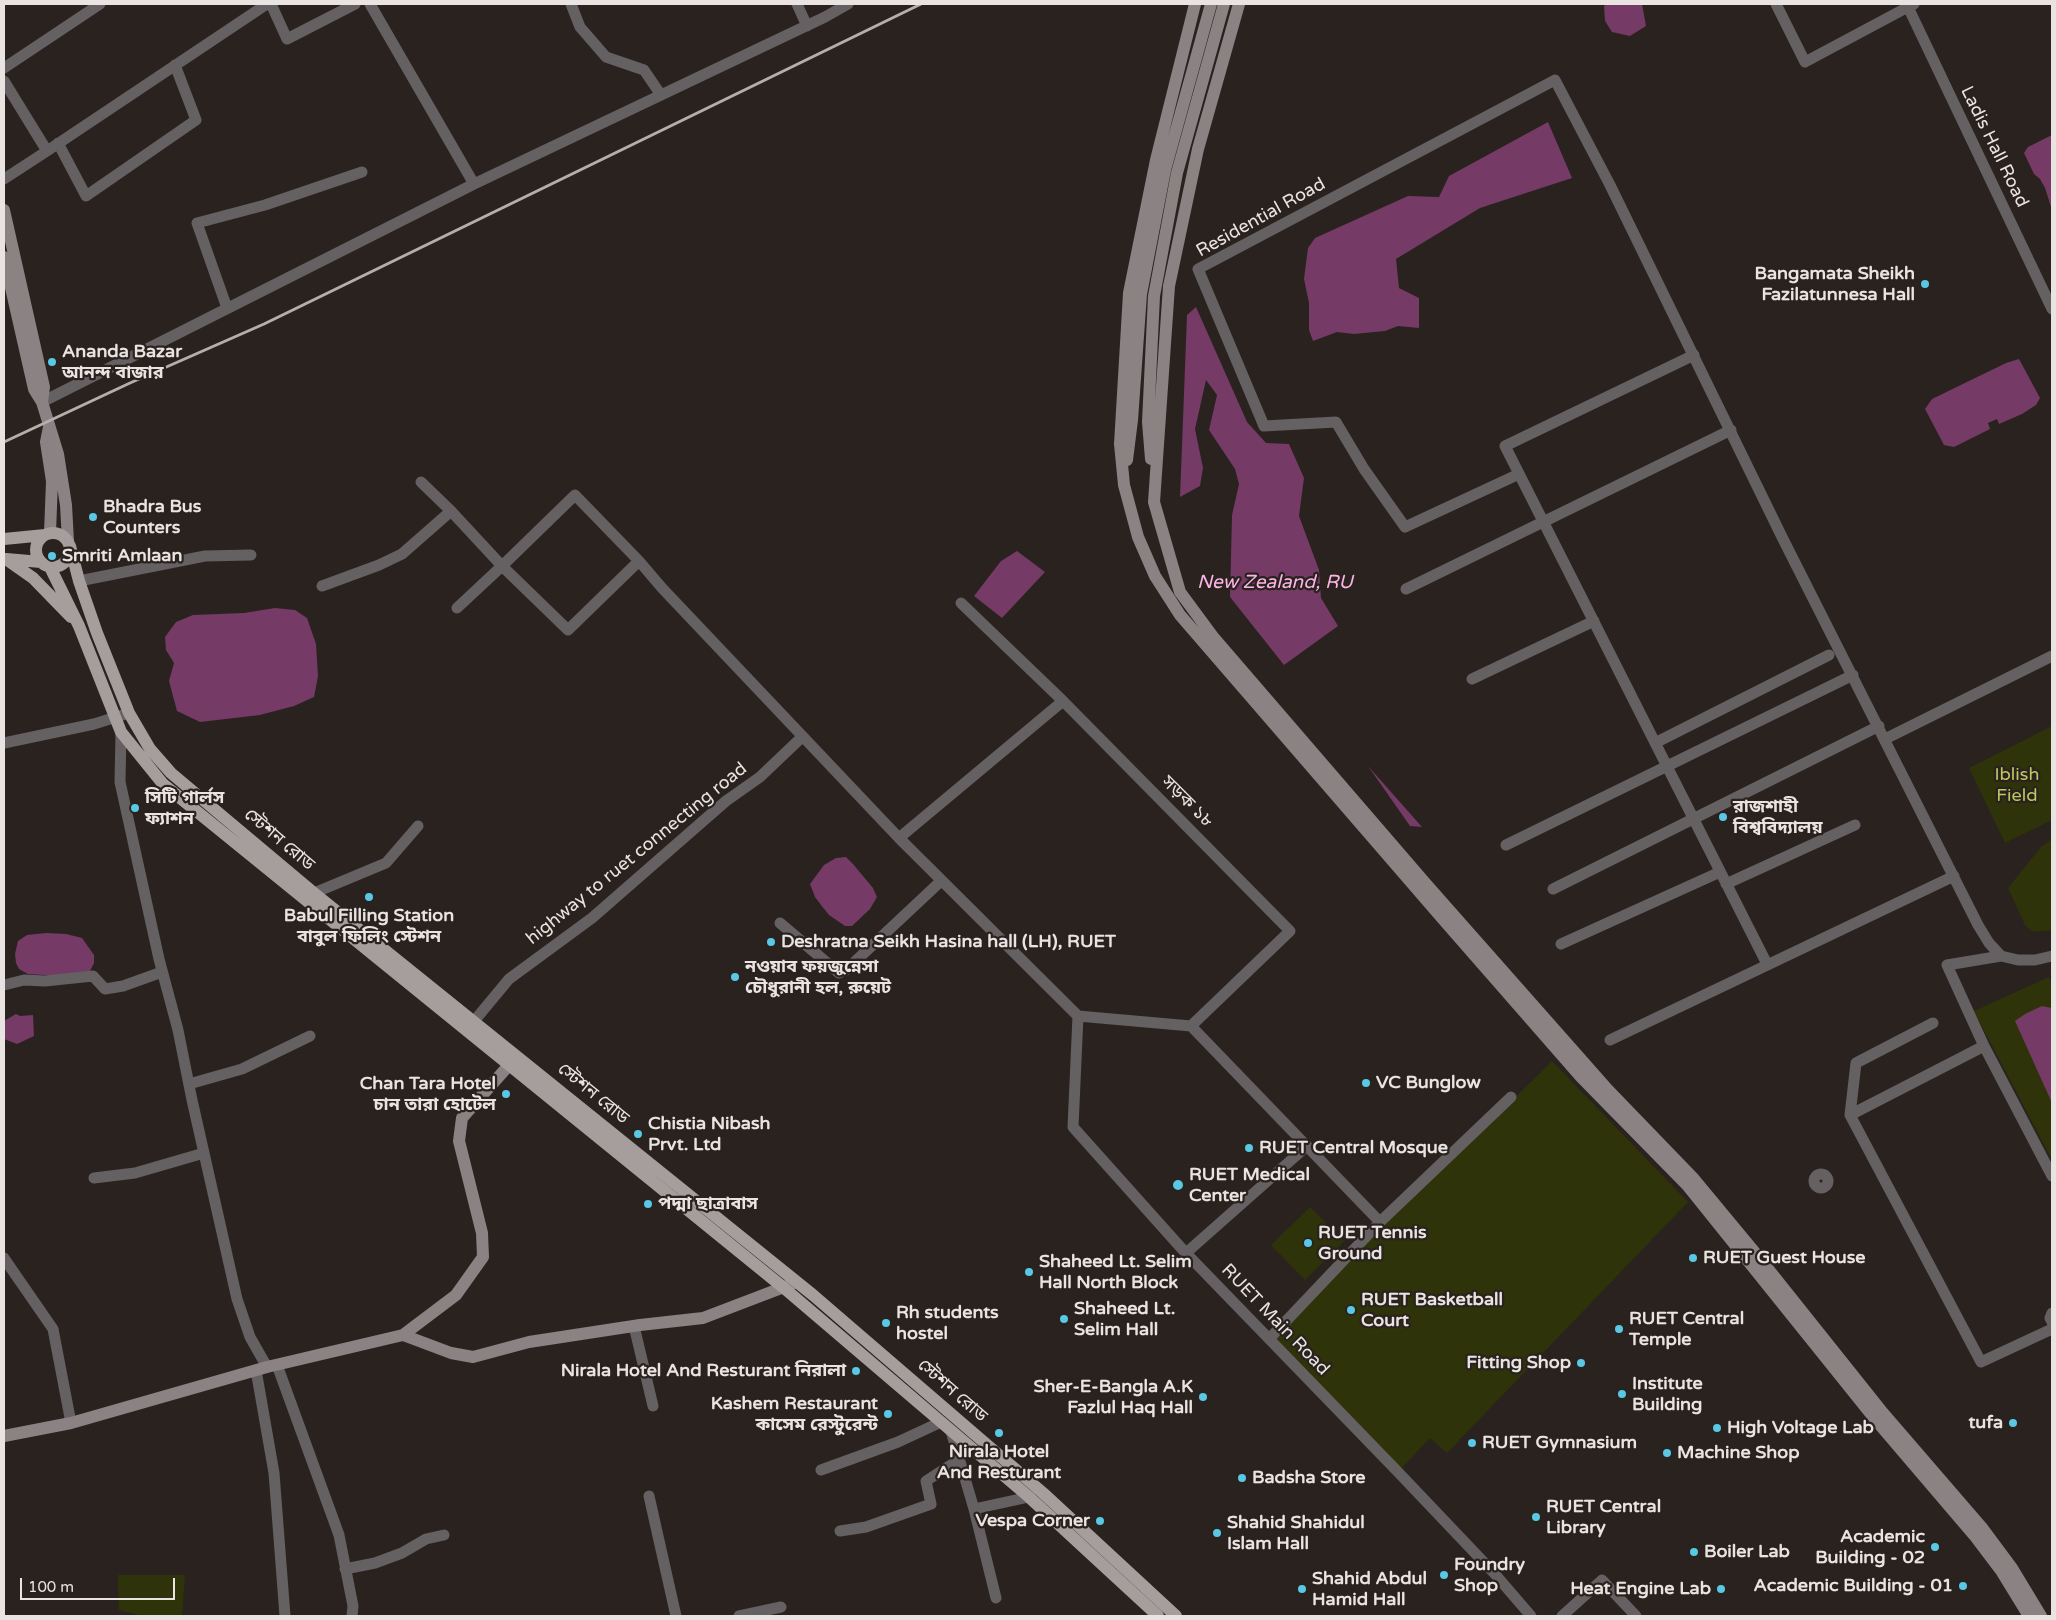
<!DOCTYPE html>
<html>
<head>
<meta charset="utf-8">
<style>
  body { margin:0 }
  #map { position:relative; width:2056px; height:1620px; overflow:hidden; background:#29221f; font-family:"Varela Round",sans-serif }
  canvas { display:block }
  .frame { position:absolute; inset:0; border:5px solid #e9e4e1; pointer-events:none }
  .scale { position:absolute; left:20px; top:1578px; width:155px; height:22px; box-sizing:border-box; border:2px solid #e9e4e1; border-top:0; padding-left:6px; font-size:15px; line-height:18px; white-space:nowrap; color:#e9e4e1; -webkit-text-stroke:4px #29221f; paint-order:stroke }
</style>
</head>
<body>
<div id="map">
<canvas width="2056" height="1620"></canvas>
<div class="frame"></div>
<div class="scale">100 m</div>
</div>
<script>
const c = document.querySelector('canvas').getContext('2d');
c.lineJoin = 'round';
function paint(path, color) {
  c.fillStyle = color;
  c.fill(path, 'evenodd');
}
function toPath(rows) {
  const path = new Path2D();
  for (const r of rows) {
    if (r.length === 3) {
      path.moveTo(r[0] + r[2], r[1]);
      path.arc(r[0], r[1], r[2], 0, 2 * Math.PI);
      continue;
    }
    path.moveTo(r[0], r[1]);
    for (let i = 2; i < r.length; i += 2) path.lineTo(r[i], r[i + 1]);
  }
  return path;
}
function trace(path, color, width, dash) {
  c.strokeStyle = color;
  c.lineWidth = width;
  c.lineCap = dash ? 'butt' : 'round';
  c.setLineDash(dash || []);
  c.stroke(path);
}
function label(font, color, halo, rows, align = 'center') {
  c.font = font + ' "Varela Round","Noto Sans Bengali",sans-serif';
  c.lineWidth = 4.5;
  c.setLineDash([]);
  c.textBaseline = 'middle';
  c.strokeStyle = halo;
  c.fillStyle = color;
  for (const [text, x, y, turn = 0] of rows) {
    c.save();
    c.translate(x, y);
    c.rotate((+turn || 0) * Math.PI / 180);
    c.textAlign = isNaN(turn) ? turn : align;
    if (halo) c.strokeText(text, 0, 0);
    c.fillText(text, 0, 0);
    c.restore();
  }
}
paint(toPath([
  [2052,726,2052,820,2005,843,1969,768],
  [2052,839,2052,930,2033,932,2025,925,2008,888,2041,847],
  [2049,977,2052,983,2052,1160,1974,1011],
  [1552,1061,1688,1202,1447,1453,1430,1438,1398,1472,1269,1339],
  [1310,1207,1344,1241,1305,1280,1271,1245],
  [118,1575,185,1575,182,1616,142,1616,119,1610]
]), '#2f3309');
paint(toPath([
  [1607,4,1642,4,1646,26,1630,36,1612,32,1605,21,1604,6],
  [1548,122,1572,178,1480,208,1396,259,1399,288,1419,298,1419,328,1398,326,1385,331,1354,334,1337,332,1313,341,1309,330,1309,303,1304,279,1308,248,1315,238,1408,196,1439,197,1449,176],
  [2052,135,2052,210,2045,188,2040,179,2034,174,2024,153,2028,147],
  [1196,307,1247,422,1266,443,1289,444,1304,478,1299,516,1319,570,1321,598,1338,626,1284,665,1230,597,1232,515,1239,484,1235,469,1209,430,1217,395,1206,380,1195,429,1203,468,1200,486,1180,497,1187,315],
  [2019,359,2040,398,2036,405,2022,414,1999,424,1997,419,1988,423,1990,429,1954,447,1944,445,1925,409,1932,399,2006,363],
  [1017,551,1045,572,1002,618,974,596,1001,561],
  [275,608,295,610,307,618,316,644,318,676,314,697,294,706,260,715,200,722,177,711,169,681,174,663,166,650,165,637,176,622,193,615,244,613],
  [1368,766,1422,827,1410,826],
  [846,857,853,864,873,888,877,897,870,909,852,926,845,926,829,915,821,905,815,897,810,884,824,865,836,858],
  [46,933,66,934,82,938,94,955,94,963,90,971,72,975,43,975,28,974,19,969,16,963,15,954,18,941,27,935],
  [2042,1006,2052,1008,2052,1103,2015,1021,2025,1014],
  [16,1014,20,1016,33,1015,34,1036,17,1044,4,1039,4,1021]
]), '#753a65');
trace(toPath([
  [271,4,287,39,355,4],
  [370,4,474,184],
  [571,4,580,27,606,57,644,70,661,95],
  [797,4,807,26],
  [1776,4,1805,62,1908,7],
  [1914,4,1908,7,2052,309],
  [4,68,100,4],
  [4,81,47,151,4,179],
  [58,143,86,196,196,120,175,65],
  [47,151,267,4],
  [227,308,197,223,265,205,362,172],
  [1694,355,1505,446,1767,964],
  [42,402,474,184,825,17,848,4],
  [1519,474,1405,527,1364,469,1336,422,1264,426,1198,269,1555,80,1610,185,1783,539,1978,925,1989,943,2001,956,2018,960,2035,960,2052,956],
  [421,482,451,511],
  [639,561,662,588,899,838,1078,1016,1191,1026,1380,1222],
  [79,581,205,556,251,555],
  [322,586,379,565,402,554,451,511,502,566,568,630,639,561,575,495,502,566,457,608],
  [1406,589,1731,430],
  [961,603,1063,701,1290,931,1191,1026],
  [1472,679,1594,621],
  [121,732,120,782,159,959,178,1030,192,1100,237,1299,250,1337,267,1367],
  [1885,739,2052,656],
  [4,743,94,724,129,713],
  [1655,743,1829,655],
  [899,838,1063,701],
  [1506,845,1853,675],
  [1726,884,1855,825],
  [1553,889,1879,726],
  [314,893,386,863,418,826],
  [780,923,839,973,846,970,941,881],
  [1561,944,1720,872],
  [4,985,24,980,45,981,93,976,105,989,123,986,162,972],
  [1078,1016,1073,1127,1183,1250,1398,1472,1494,1573,1531,1616],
  [475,1020,509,979,592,918,726,801,760,777,802,737],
  [1610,1040,1954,876],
  [1984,1046,1947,965,2001,956],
  [189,1084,242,1069,310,1036],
  [1850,1115,1856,1063,1933,1023],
  [1821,1181,7],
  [2052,1176,1984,1046,1850,1115,1981,1362,2052,1329],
  [94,1178,135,1173,204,1153],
  [1186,1253,1307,1146],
  [4,1258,53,1329,71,1423],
  [2052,1313,2050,1318,2052,1322],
  [634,1326,653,1406],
  [1269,1339,1380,1222,1511,1097],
  [277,1365,339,1535,353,1606,352,1616],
  [256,1370,274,1473,285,1616],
  [951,1431,974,1509,996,1598],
  [821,1470,898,1442,941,1422],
  [649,1496,676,1616],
  [974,1509,1029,1497],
  [840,1531,866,1527,931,1504,926,1481,960,1459],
  [345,1569,375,1563,402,1553,426,1539,444,1535],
  [739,1616,781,1607],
  [1562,1616,1602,1580,1636,1616]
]), '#656061', 11);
trace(toPath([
  [1195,4,1156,160,1129,293,1120,444,1124,485,1138,537,1155,576,1180,615,1442,918,1581,1077,1687,1185,1875,1419,1974,1535,2002,1572,2029,1616],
  [1239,4,1198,149,1169,286,1154,502,1180,592,1214,638,1426,884,1608,1090,1694,1179,1757,1255,1883,1413,1983,1529,2012,1568,2041,1616],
  [4,210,44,387,42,402],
  [4,257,34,389,42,402,58,454,66,505,68,541],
  [49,427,46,442,52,481,50,533],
  [1151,459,1148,422,1154,296,1177,173,1224,4],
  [1127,460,1132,420,1141,294,1165,170,1211,4],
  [403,1335,456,1295,483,1257,482,1233,459,1141,462,1118,510,1064],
  [4,1436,71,1423,267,1367,403,1335,451,1353,473,1357,529,1342,640,1325,703,1318,792,1284]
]), '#8a8283', 12);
trace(toPath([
  [53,550,17],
  [4,539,45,535],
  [70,546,79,581,97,633,129,713,150,749,171,773,314,893,813,1295,1043,1493,1176,1616],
  [6,559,33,578,71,617],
  [6,559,41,562],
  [50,567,79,626,121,732,163,784,784,1288,1029,1497,1158,1616]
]), '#a69d9d', 12);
trace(toPath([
  [4,442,130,383,264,324,921,4]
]), '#b4afac', 3);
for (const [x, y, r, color] of [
  [1925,284,5,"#59c8e4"],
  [52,362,5,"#59c8e4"],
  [93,517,5,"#59c8e4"],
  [52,556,5,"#59c8e4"],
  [135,808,5,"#59c8e4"],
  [1723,817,5,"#59c8e4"],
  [369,897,5,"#59c8e4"],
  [771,942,5,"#59c8e4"],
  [735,977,5,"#59c8e4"],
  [1366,1083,5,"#59c8e4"],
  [506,1094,5,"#59c8e4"],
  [638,1134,5,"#59c8e4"],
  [1249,1148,5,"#59c8e4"],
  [1178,1185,6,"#59c8e4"],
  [648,1204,5,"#59c8e4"],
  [1308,1243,5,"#59c8e4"],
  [1693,1258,5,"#59c8e4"],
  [1029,1272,5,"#59c8e4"],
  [1351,1310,5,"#59c8e4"],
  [1064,1319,5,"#59c8e4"],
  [886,1323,5,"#59c8e4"],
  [1619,1329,5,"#59c8e4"],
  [1581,1363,5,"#59c8e4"],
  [856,1371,5,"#59c8e4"],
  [1622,1394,5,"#59c8e4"],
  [1203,1397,5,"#59c8e4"],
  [888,1414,5,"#59c8e4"],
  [2013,1423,5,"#59c8e4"],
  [1717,1428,5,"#59c8e4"],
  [999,1433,5,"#59c8e4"],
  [1472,1443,5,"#59c8e4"],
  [1667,1453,5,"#59c8e4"],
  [1242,1478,5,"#59c8e4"],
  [1536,1517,5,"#59c8e4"],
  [1100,1521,5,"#59c8e4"],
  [1217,1533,5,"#59c8e4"],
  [1935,1547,5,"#59c8e4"],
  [1694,1552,5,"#59c8e4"],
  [1444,1575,5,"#59c8e4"],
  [1963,1586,5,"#59c8e4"],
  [1302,1589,5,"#59c8e4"],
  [1721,1589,5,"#59c8e4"]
]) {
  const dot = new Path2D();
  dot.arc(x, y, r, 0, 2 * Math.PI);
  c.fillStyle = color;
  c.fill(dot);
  trace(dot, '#29221f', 2);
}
label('18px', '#e9e4e1', '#29221f', [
  ["Ladis Hall Road",1994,147,64],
  ["Residential Road",1261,218,-29],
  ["সড়ক ১৮",1187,802,45],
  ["স্টেশন রোড",279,840,40],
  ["highway to ruet connecting road",637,854,-39],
  ["স্টেশন রোড",593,1094,39],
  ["RUET Main Road",1275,1320,46],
  ["স্টেশন রোড",952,1391,41]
]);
label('bold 18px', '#e9e4e1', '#29221f', [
  ["Bangamata Sheikh",1915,274,"right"],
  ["Fazilatunnesa Hall",1915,295,"right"],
  ["Ananda Bazar",62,352],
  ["আনন্দ বাজার",62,373],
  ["Bhadra Bus",103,507],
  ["Counters",103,528],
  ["Smriti Amlaan",62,556],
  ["সিটি গার্লস",145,798],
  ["ফ্যাশন",145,819],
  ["রাজশাহী",1733,807],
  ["বিশ্ববিদ্যালয়",1733,828],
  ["Babul Filling Station",369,916,"center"],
  ["বাবুল ফিলিং স্টেশন",369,937,"center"],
  ["Deshratna Seikh Hasina hall (LH), RUET",781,942],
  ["নওয়াব ফয়জুন্নেসা",745,967],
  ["চৌধুরানী হল, রুয়েট",745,988],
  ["VC Bunglow",1376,1083],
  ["Chan Tara Hotel",496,1084,"right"],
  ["চান তারা হোটেল",496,1105,"right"],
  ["Chistia Nibash",648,1124],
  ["Prvt. Ltd",648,1145],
  ["RUET Central Mosque",1259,1148],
  ["RUET Medical",1189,1175],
  ["Center",1189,1196],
  ["পদ্মা ছাত্রাবাস",658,1204],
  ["RUET Tennis",1318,1233],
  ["Ground",1318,1254],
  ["RUET Guest House",1703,1258],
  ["Shaheed Lt. Selim",1039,1262],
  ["Hall North Block",1039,1283],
  ["RUET Basketball",1361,1300],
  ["Court",1361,1321],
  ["Shaheed Lt.",1074,1309],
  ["Selim Hall",1074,1330],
  ["Rh students",896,1313],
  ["hostel",896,1334],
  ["RUET Central",1629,1319],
  ["Temple",1629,1340],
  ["Fitting Shop",1571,1363,"right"],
  ["Nirala Hotel And Resturant নিরালা",846,1371,"right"],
  ["Institute",1632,1384],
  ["Building",1632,1405],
  ["Sher-E-Bangla A.K",1193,1387,"right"],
  ["Fazlul Haq Hall",1193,1408,"right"],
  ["Kashem Restaurant",878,1404,"right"],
  ["কাসেম রেস্টুরেন্ট",878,1425,"right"],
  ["tufa",2003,1423,"right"],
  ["High Voltage Lab",1727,1428],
  ["RUET Gymnasium",1482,1443],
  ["Nirala Hotel",999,1452,"center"],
  ["And Resturant",999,1473,"center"],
  ["Machine Shop",1677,1453],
  ["Badsha Store",1252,1478],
  ["RUET Central",1546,1507],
  ["Library",1546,1528],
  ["Vespa Corner",1090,1521,"right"],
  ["Shahid Shahidul",1227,1523],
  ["Islam Hall",1227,1544],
  ["Academic",1925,1537,"right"],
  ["Building - 02",1925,1558,"right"],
  ["Boiler Lab",1704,1552],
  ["Foundry",1454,1565],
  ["Shop",1454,1586],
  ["Shahid Abdul",1312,1579],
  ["Hamid Hall",1312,1600],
  ["Academic Building - 01",1953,1586,"right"],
  ["Heat Engine Lab",1711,1589,"right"]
], 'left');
label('18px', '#bdc860', '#29221f', [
  ["Iblish",2017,775],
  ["Field",2017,796]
]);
label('italic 19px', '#fdb5e7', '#29221f', [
  ["New Zealand, RU",1275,583]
]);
</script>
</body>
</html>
